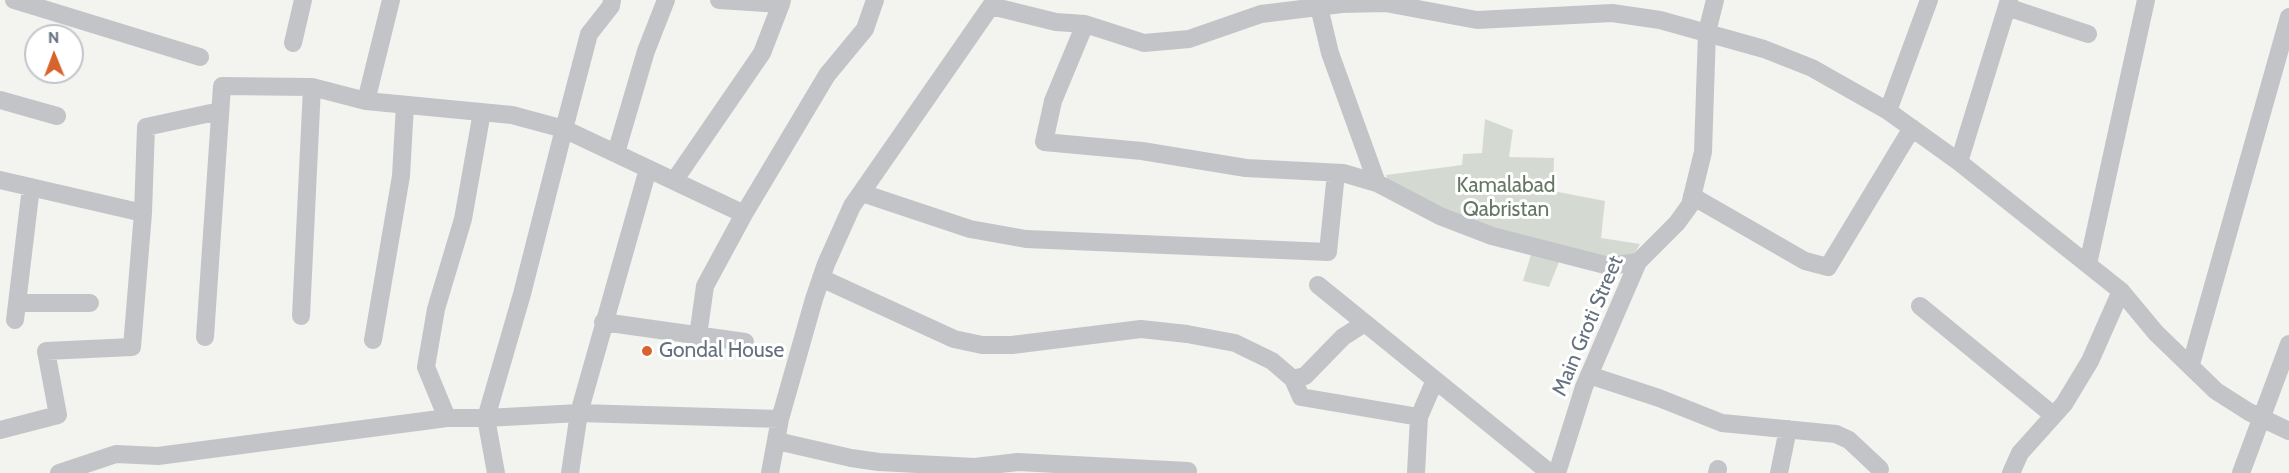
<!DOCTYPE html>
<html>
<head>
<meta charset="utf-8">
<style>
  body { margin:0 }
  #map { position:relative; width:2289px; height:473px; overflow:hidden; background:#f3f4f0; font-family:Cabin,sans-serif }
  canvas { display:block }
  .north { position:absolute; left:24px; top:24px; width:60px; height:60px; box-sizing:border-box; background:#fff; border:2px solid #c1c6cc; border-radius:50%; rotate:359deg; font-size:16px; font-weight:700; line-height:24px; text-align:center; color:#65717f }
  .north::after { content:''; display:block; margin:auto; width:21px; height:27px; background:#d7642d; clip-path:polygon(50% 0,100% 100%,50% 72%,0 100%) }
</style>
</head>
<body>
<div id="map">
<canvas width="2289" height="473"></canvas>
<div class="north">N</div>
</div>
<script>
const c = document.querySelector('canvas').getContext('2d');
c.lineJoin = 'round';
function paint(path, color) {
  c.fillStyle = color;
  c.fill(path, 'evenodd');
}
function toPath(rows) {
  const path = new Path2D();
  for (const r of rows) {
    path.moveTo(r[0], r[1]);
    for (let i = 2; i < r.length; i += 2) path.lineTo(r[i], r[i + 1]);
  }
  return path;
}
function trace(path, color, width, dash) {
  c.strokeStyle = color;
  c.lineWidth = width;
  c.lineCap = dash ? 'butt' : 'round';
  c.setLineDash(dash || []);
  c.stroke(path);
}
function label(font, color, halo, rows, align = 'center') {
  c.font = font + ' Cabin,sans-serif';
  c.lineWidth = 6;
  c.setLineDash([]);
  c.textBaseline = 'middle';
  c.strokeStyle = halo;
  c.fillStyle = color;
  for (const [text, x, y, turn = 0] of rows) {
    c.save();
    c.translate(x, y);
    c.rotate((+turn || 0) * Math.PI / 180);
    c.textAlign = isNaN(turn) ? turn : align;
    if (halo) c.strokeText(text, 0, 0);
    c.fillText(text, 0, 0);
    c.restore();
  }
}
paint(toPath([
  [1485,119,1513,130,1509,157,1554,158,1553,191,1605,201,1601,238,1640,244,1629,263,1561,257,1549,287,1523,281,1533,248,1390,188,1386,175,1462,165,1463,154,1482,153]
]), '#d4dad1');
trace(toPath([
  [14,0,200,57],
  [391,0,366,101,512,115,564,129,589,34,611,6,612,0],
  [719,0,781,4,782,0],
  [991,6,1056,22,1085,24,1144,43,1189,39,1261,14,1342,4,1385,3,1477,20,1612,13,1660,20,1764,49,1812,68,1888,111,1959,162,2121,291,2156,333,2216,391,2249,412,2289,431],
  [1319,7,1330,53,1377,183],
  [2007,7,2088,34],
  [1085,24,1053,101,1044,142,1142,151,1246,168,1343,173,1377,183,1440,216,1492,236,1609,266,1638,262],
  [293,43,303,0],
  [0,100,57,116],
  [1888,111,1929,0],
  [482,112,463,219,436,309,426,367,447,418,486,418,496,473],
  [616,153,646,51,666,0],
  [1959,162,2009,0],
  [0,180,143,213],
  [674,181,762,53,781,4],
  [862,193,970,229,1026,239,1328,252,1336,173],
  [1692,196,1805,261,1828,267,1912,128],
  [2088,264,2146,0],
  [821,278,954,339,982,345,1012,345,1141,329,1187,334,1235,343,1272,361,1293,379,1301,397,1419,417],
  [1318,285,1550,473],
  [17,303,90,303],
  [1920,306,2053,415],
  [301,316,312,87,366,101],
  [15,320,31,187],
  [603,322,745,342],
  [698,336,705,286,744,214],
  [205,337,222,86,312,87],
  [373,340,401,176,405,105],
  [2191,364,2289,17],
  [1589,375,1659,398,1722,423,1836,434,1849,440,1880,469],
  [1293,379,1305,376,1343,337,1365,323],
  [780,419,579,413,486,418,522,294,564,129,744,214,827,75,865,29,875,0],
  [0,430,58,415,46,351,132,347,143,213,146,127,220,111],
  [777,441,851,458,879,462,975,467,1018,462,1188,471],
  [59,473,116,454,158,456,447,418],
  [570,473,579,413,648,169],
  [770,473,780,419,814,299,826,264,852,206,995,0],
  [1416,473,1419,417,1435,380],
  [1557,473,1584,387,1638,262,1677,223,1690,205,1703,152,1707,32,1715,0],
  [1717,473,1718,469],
  [1779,473,1788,429],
  [2011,473,2020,453,2064,404,2090,361,2121,291],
  [2241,473,2289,344]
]), '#c2c4c8', 18);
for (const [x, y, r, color] of [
  [647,351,6,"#d7642d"]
]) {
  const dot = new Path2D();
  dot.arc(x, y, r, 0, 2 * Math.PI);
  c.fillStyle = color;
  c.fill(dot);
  trace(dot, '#fff', 2);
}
label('21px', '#657763', '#fff', [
  ["Kamalabad",1506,186],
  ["Qabristan",1506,210]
]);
label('21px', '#65717f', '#fff', [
  ["Main Groti Street",1588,326,-67]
]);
label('21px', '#65717f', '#fff', [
  ["Gondal House",659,351]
], 'left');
</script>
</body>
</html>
